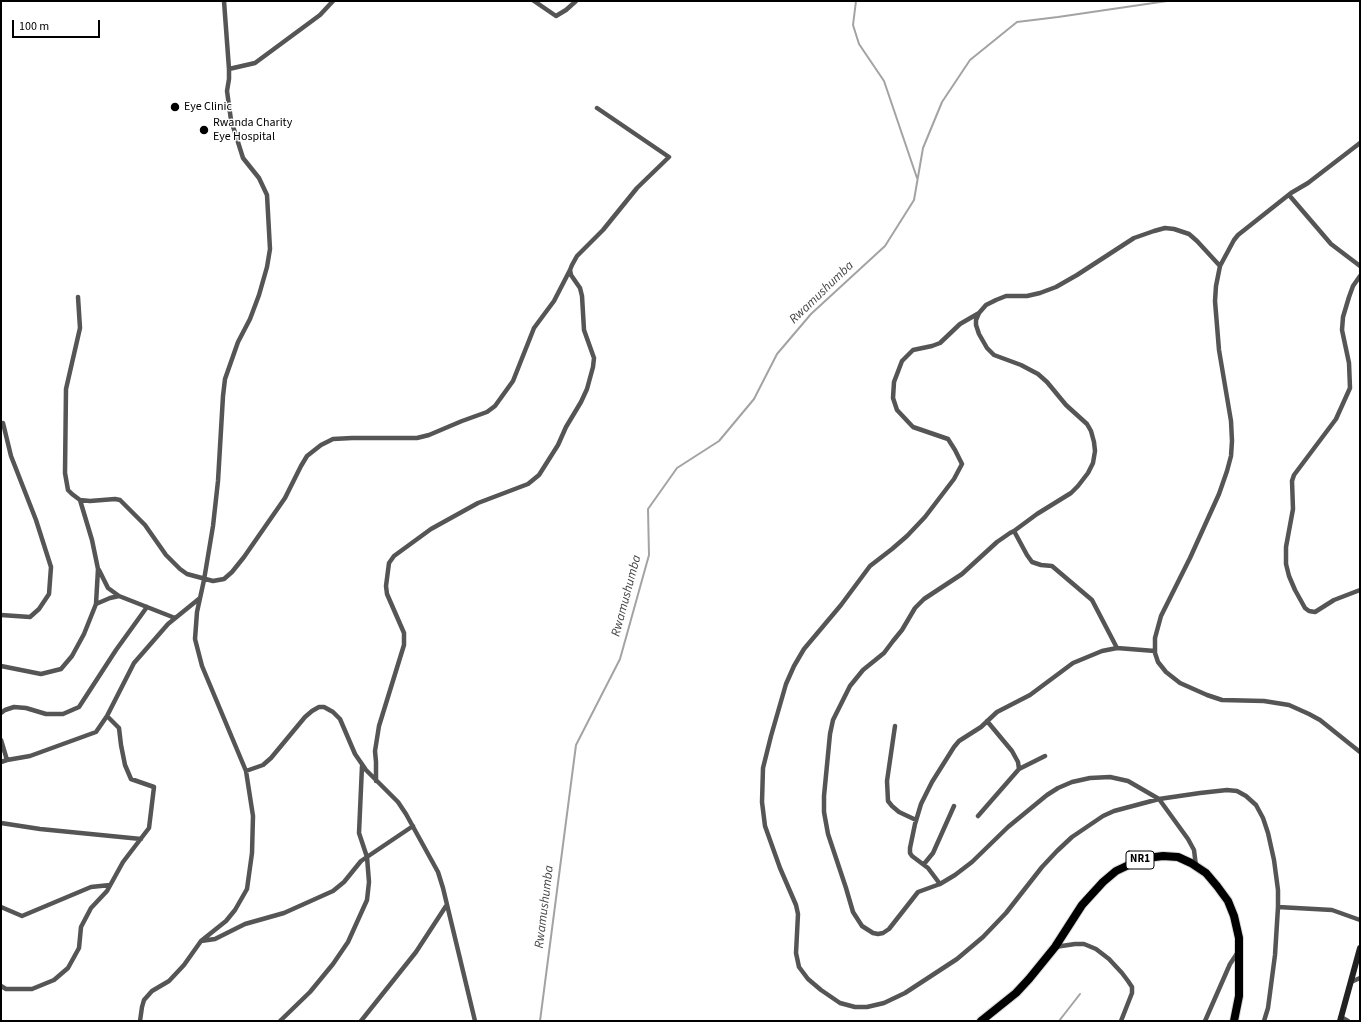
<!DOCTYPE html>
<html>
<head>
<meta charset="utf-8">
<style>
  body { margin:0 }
  #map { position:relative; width:1361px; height:1022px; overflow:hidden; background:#fff; font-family:"Source Sans 3",sans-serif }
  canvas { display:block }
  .frame { position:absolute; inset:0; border:2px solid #000; pointer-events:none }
  .scale { position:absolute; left:12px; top:20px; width:88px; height:18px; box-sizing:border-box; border:2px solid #000; border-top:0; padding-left:5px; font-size:12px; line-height:14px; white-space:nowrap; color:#000; -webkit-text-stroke:3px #fff; paint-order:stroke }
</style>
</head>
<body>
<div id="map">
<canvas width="1361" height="1022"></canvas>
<div class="frame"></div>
<div class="scale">100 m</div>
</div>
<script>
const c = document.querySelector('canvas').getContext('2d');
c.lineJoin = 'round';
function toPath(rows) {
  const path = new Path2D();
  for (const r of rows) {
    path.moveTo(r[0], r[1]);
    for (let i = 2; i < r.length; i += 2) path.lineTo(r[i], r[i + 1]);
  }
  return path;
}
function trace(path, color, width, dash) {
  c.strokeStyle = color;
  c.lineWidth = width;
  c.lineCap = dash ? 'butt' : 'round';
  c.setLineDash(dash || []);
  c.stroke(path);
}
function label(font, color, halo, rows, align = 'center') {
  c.font = font + ' "Source Sans 3",sans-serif';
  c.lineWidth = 3;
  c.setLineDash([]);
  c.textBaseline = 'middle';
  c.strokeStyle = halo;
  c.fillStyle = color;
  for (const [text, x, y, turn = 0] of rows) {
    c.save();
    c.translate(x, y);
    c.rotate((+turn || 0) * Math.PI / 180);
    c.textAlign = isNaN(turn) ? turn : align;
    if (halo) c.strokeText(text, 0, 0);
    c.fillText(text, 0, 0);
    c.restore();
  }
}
trace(toPath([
  [856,1,853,25,859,44,884,81,917,178],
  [540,1021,576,745,620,659,649,555,648,509,677,468,719,441,754,399,777,354,811,314,885,246,914,200,923,148,942,102,970,60,1017,22,1058,17,1167,1],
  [1059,1021,1080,994]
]), '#a3a3a3', 2);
const highway = toPath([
  [981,1021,1016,993,1029,979,1055,947,1082,905,1103,882,1116,871,1135,862,1147,858,1163,856,1178,857,1191,863,1206,873,1217,886,1228,901,1234,916,1239,938,1239,996,1234,1021]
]);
trace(highway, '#dbdbdb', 10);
trace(toPath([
  [534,1,556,16,566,10,576,1],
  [229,69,255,63,320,15,333,1],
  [1360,143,1308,183,1291,193,1238,235,1234,240,1220,266,1216,286,1215,301,1219,350,1231,421,1232,441,1231,456,1227,471,1219,494,1190,558,1161,616,1155,638,1155,653,1158,662,1166,672,1180,683,1207,695,1222,700,1264,701,1289,705,1309,714,1320,720,1360,752],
  [1289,195,1331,244,1360,266],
  [1360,276,1353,286,1349,297,1343,317,1342,330,1349,363,1350,388,1336,419,1294,475,1292,481,1293,509,1286,547,1286,564,1289,576,1295,590,1305,608,1309,611,1315,612,1334,600,1360,590],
  [78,297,80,328,66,389,65,473,68,490,72,494,80,500,90,501,115,499,120,500,145,525,166,555,180,569,187,574,213,581,224,579,232,572,244,557,285,498,301,466,307,456,321,445,333,439,352,438,417,438,429,435,462,421,487,412,495,406,513,381,534,328,554,301,570,270],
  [979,313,960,324,940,343,932,346,913,350,902,361,894,382,893,398,897,410,913,427,948,439,955,450,962,464,954,479,925,517,907,536,892,549,870,566,841,605,804,649,794,666,786,684,771,736,763,768,762,802,765,826,780,868,796,905,798,914,796,953,799,967,808,979,821,990,840,1003,855,1007,867,1007,884,1003,905,993,957,959,983,937,1006,913,1042,867,1057,851,1072,837,1103,816,1114,811,1159,799,1200,793,1227,790,1237,791,1246,796,1256,805,1263,818,1268,833,1274,860,1278,890,1278,907,1275,955,1268,1008,1264,1021],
  [1014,531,1037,514,1071,493,1078,486,1088,473,1093,463,1095,451,1094,442,1091,431,1087,424,1066,405,1047,382,1038,374,1021,365,994,355,987,348,979,334,976,325,976,320,979,313,986,305,996,300,1006,296,1027,296,1040,293,1056,287,1077,275,1134,238,1154,231,1165,228,1174,229,1189,234,1197,241,1220,266],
  [99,570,108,588,119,596],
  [96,604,110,598,119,596,175,618],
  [1,615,30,617,39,609,49,594,51,567,36,520,11,456,3,423],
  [1155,651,1117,648,1092,600,1052,566,1041,565,1032,562,1027,555,1014,531,1010,533,997,542,962,574,924,599,915,608,902,630,893,641,884,653,863,670,850,686,833,720,830,734,824,796,824,812,828,834,846,888,853,912,862,926,873,933,878,934,883,933,889,929,918,892,940,884,955,875,972,862,1008,827,1047,795,1058,788,1072,782,1090,778,1110,777,1128,781,1159,799,1188,839,1194,850,1196,866],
  [1,666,41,674,61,669,72,656,84,634,96,604,98,569,92,540,80,500],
  [1,713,5,710,14,707,26,708,46,714,63,714,79,707,116,650,147,607],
  [895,726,887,781,888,801,892,806,899,812,916,820],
  [1,740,7,760],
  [1,762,7,760,30,756,96,732,107,716,134,663,168,624,200,598],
  [1019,769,1045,756],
  [246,771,263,765,271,758,305,717,312,711,319,707,324,707,333,712,340,719,355,754,366,770,398,802,406,814,438,872,443,888,475,1021],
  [376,781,376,762,375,751,379,726,404,645,404,633,387,594,386,586,389,563,394,556,431,529,478,503,528,484,539,475,558,445,566,427,581,402,587,389,593,367,594,358,584,330,582,296,580,288,571,275,570,270,572,265,577,256,603,230,637,188,669,157,597,108],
  [978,816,1019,769,1018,762,1012,751,987,721],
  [1,823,40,829,141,839],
  [924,864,933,853,954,806],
  [940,884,928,868,912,856,910,853,910,848,915,824,921,804,932,782,954,747,959,741,981,727,997,712,1030,695,1073,663,1102,651,1117,648],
  [1,907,22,916,91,887,110,885],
  [1278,907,1332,910,1360,920],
  [201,941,215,939,245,924,284,913,333,891,344,882,361,861,413,826],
  [1055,947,1075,944,1084,944,1096,949,1109,959,1122,973,1128,981,1132,987,1132,993,1121,1021],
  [1351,982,1360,978],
  [1,986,6,989,32,989,54,980,68,968,79,948,81,927,91,908,107,891,123,862,149,828,154,787,131,779,125,765,121,745,119,728,107,716],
  [1341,1017,1348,1021],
  [140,1021,142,1007,144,1000,152,991,169,981,184,965,201,941,226,921,235,910,247,889,252,853,253,816,246,771,202,666,195,639,197,612,204,580,213,526,218,481,223,396,225,379,238,342,250,319,259,295,267,267,270,249,267,195,259,178,243,158,231,120,227,91,229,79,229,69,224,1],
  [280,1021,310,992,333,964,348,942,367,900,369,882,367,857,359,833,362,766],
  [361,1021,416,952,446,906],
  [1205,1021,1230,964,1238,952]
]), '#555', 4.5);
trace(toPath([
  [1340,1021,1360,948]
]), '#222', 6);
trace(highway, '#000', 8);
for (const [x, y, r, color] of [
  [175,107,5,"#000"],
  [204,130,5,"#000"]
]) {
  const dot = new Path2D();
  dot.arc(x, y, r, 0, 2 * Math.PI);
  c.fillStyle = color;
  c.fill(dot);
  trace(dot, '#fff', 1.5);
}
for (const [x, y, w] of [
  [1140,860,28]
]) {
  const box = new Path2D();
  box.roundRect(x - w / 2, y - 9, w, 18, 3);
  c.fillStyle = '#fff';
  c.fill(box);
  trace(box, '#000', 1);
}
label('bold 11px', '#000', null, [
  ["NR1",1140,860]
]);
label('12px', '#000', '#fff', [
  ["Eye Clinic",184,107],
  ["Rwanda Charity",213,123],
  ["Eye Hospital",213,137]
], 'left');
label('italic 13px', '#444', '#fff', [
  ["Rwamushumba",822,293,-44],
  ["Rwamushumba",627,596,-75],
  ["Rwamushumba",545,907,-83]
]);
</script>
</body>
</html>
